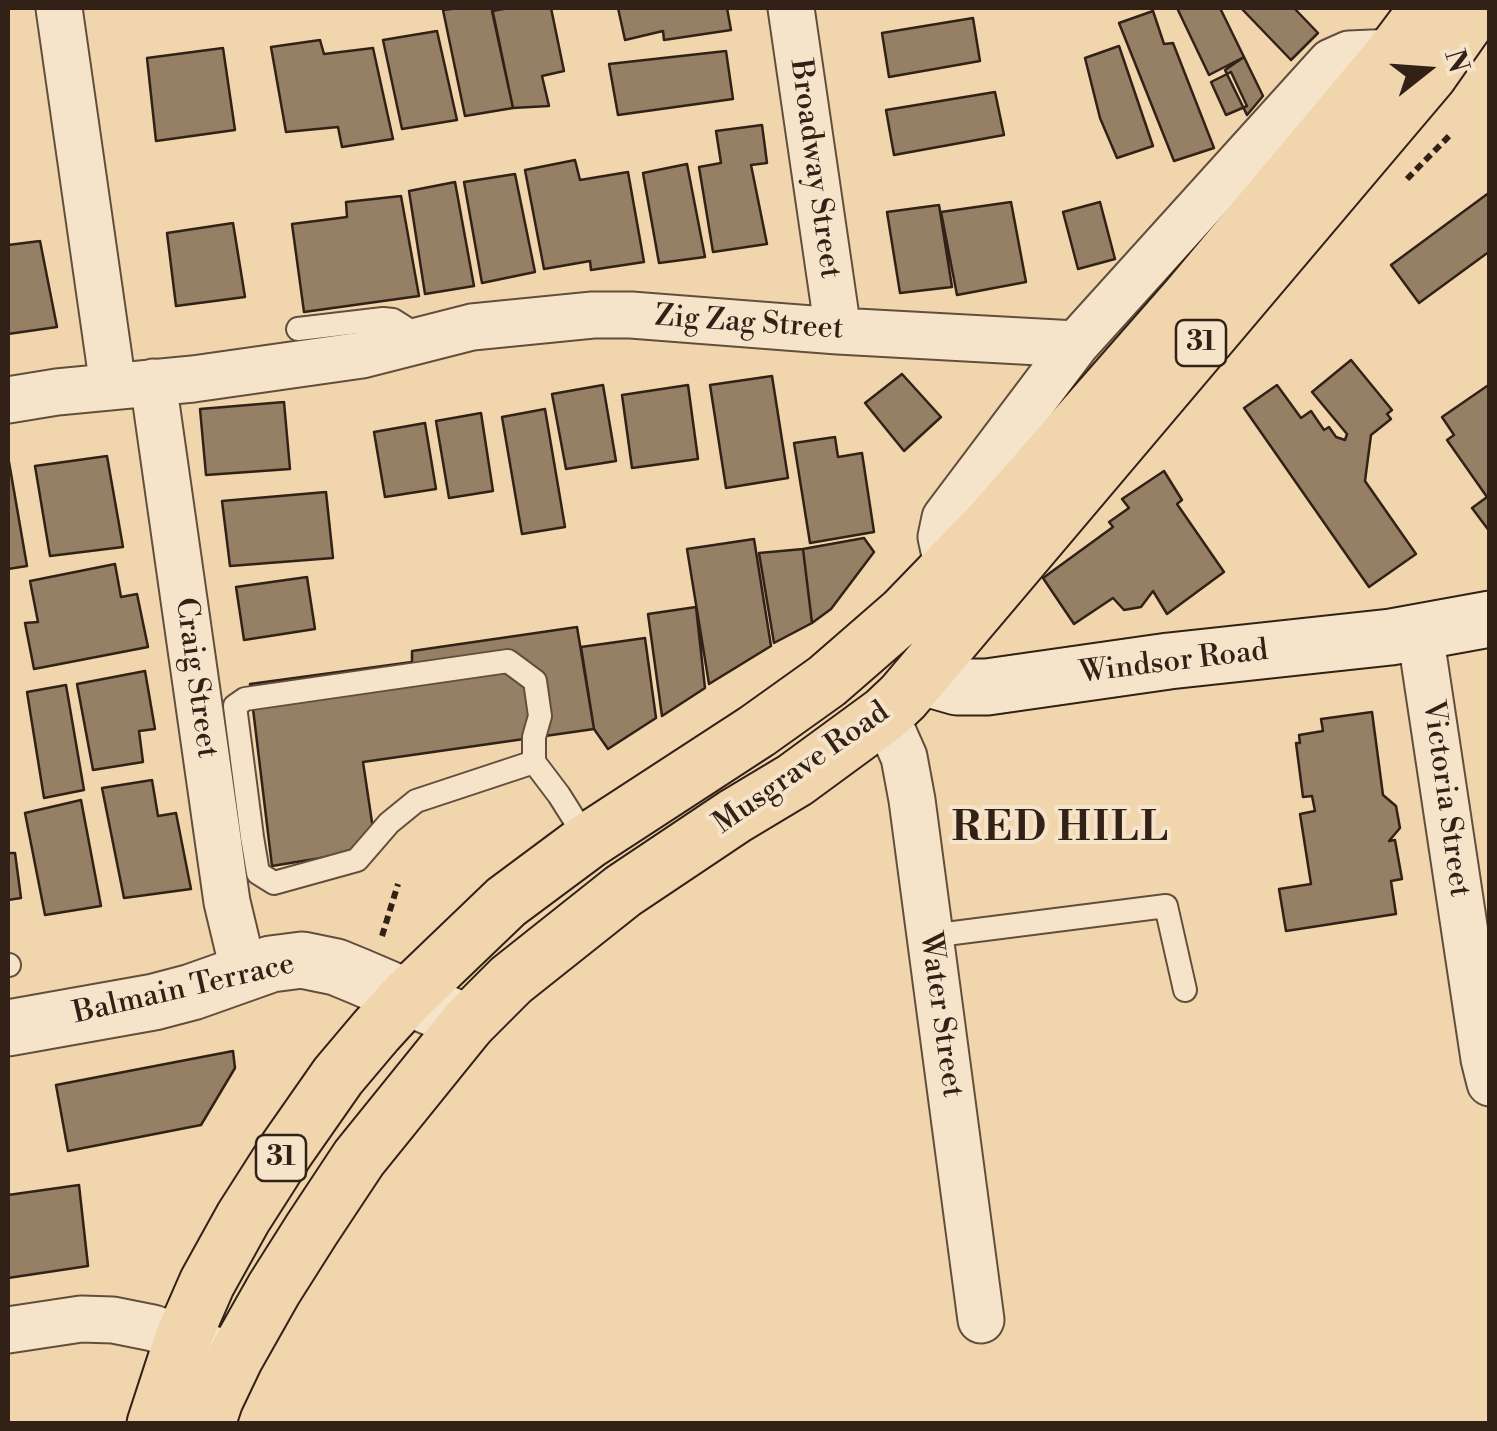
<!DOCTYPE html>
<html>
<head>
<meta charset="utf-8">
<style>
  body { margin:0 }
  #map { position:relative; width:1497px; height:1431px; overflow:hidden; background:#f1d6ad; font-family:"Libre Bodoni",serif }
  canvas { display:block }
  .frame { position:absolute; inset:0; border:10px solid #322117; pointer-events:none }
  .north { position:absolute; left:1377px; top:20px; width:100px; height:100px; -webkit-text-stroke:8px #f6e4ca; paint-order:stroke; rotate:73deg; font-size:28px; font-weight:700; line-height:40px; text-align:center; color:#322117 }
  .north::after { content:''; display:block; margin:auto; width:35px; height:45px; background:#322117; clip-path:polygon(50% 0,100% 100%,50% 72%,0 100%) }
</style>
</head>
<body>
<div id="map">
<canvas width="1497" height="1431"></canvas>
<div class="frame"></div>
<div class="north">N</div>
</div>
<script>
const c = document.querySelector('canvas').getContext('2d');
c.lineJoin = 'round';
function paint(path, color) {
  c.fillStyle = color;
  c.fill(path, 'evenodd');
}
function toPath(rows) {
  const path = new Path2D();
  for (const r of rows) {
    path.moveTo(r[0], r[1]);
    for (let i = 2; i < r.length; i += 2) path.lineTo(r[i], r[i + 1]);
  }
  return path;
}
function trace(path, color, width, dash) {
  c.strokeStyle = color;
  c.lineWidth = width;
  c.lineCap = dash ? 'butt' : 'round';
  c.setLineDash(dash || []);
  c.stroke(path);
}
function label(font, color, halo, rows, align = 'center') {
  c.font = font + ' "Libre Bodoni",serif';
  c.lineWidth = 8;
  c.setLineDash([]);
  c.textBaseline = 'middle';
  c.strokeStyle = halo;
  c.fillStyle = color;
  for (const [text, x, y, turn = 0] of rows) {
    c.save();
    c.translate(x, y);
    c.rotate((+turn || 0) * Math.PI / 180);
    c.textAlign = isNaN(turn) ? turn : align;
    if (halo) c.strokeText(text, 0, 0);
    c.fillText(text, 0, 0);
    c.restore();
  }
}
const building = toPath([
  [459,8,492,8,513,108,465,116,443,10,459,8],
  [509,8,551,8,564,71,542,76,549,106,513,108,492,11,509,8],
  [618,8,727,8,731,30,664,40,663,31,625,40,618,8],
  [1177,8,1220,8,1244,57,1209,75,1177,8],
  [1241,8,1294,8,1318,33,1291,60,1241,8],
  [1153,11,1164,44,1173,43,1214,148,1174,161,1119,23,1153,11],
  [973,18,980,61,889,77,882,33,973,18],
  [437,31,457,120,402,129,383,40,437,31],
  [320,40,324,54,373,48,393,139,342,147,338,127,286,132,271,47,320,40],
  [1119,46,1153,146,1117,158,1100,118,1085,58,1119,46],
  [223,48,235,130,156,141,147,58,223,48],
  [726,51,733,99,618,115,609,64,726,51],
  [1244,57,1263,96,1247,115,1225,70,1244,57],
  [1231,72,1247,106,1226,115,1211,82,1231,72],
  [995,92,1004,135,894,155,886,110,995,92],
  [762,125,767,163,751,165,767,244,713,252,699,167,721,163,716,131,762,125],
  [575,160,580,180,628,172,644,262,591,270,590,261,544,269,525,170,575,160],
  [687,164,705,257,659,263,643,173,687,164],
  [515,174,535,272,482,283,464,182,515,174],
  [455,182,474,286,425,294,409,191,455,182],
  [1490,192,1490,251,1419,303,1391,265,1490,192],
  [401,196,419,296,304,312,292,224,347,217,346,202,401,196],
  [1011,202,1026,282,957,295,941,212,1011,202],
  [1100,202,1115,259,1078,269,1063,212,1100,202],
  [939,205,952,287,900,293,887,212,939,205],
  [233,223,245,297,176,306,167,233,233,223],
  [40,241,57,327,8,334,8,245,40,241],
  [1351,360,1392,410,1387,414,1391,419,1371,435,1365,481,1416,554,1369,587,1244,408,1277,385,1301,418,1311,411,1324,430,1329,427,1336,437,1345,440,1347,434,1312,392,1351,360],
  [902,374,941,417,904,451,865,403,902,374],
  [772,376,788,478,726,488,710,385,772,376],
  [1490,384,1490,532,1472,508,1487,497,1447,440,1454,435,1442,417,1490,384],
  [603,385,616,461,566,469,552,394,603,385],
  [688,385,698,459,632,468,622,395,688,385],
  [284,402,290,469,206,475,200,409,284,402],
  [545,409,565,527,522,534,502,417,545,409],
  [481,413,493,491,449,498,436,421,481,413],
  [425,423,436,489,385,497,374,432,425,423],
  [835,437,838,457,862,453,874,532,810,543,794,443,835,437],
  [107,456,123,547,50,556,35,466,107,456],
  [8,462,9,462,27,566,8,569,8,462],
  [1164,471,1182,500,1177,504,1224,572,1167,614,1153,591,1141,607,1124,610,1113,598,1074,624,1043,578,1113,527,1109,522,1129,508,1122,499,1164,471],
  [326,492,333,558,230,566,222,501,326,492],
  [864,538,874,552,831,609,812,623,803,549,864,538],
  [754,539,771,646,709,684,687,549,754,539],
  [803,549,812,623,774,643,759,553,803,549],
  [115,564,121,597,137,594,148,647,34,669,25,623,38,622,30,581,115,564],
  [307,577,315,629,244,640,236,587,307,577],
  [696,607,705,688,662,716,648,614,696,607],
  [577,627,594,729,363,762,376,849,272,866,250,684,412,662,412,651,577,627],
  [645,638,656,718,608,749,594,729,581,647,645,638],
  [145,671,155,729,139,731,143,762,93,770,77,684,145,671],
  [66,685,84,790,44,798,27,692,66,685],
  [1372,712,1383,795,1396,806,1400,828,1389,841,1395,840,1402,879,1391,881,1396,914,1286,931,1279,889,1311,884,1300,814,1315,811,1312,796,1303,797,1296,743,1300,743,1299,735,1323,731,1321,719,1372,712],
  [152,780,158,816,176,813,191,889,124,898,102,788,152,780],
  [81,800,101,906,45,915,25,813,81,800],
  [8,853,15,853,21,898,8,900,8,853],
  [233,1051,235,1068,201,1125,68,1151,56,1085,233,1051],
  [79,1185,88,1266,8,1278,8,1195,79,1185]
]);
paint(building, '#957f65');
trace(building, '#322117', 2.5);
const service = toPath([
  [298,329,383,319,393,320,423,339],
  [534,762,416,801,389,823,357,860,274,883,258,873,252,837,235,706,245,699,508,661,535,681,540,716,534,737,534,762,559,795,588,841],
  [930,936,1166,906,1185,990],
  [8,965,9,965]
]);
const minor = toPath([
  [59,8,113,386],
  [791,8,838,331],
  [153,382,227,902,244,973],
  [8,400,57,392,193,379,362,355,472,327,593,315,631,315,838,331,1076,344],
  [948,569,941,537,945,518,1076,344,1331,62,1349,54,1395,52],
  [1420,633,1484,1059,1490,1083],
  [885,714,904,757,912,800,981,1320],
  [8,1330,81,1319,113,1320,153,1328,215,1350]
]);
const tertiary = toPath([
  [8,1028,154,1002,192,992,271,964,302,960,336,967,358,976,468,1023]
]);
const secondary = toPath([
  [922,677,957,687,987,687,1169,661,1391,637,1490,619]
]);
const primary = toPath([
  [155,1424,183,1338,207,1283,243,1218,287,1149,338,1076,376,1031,408,996,506,902,588,841,757,731,827,681,904,614,992,523,1188,299,1395,52,1428,8],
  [207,1424,215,1400,235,1358,274,1289,312,1229,359,1158,468,1023,511,980,623,891,735,816,795,780,885,714,903,697,1429,75,1476,8]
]);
trace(service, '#624e3c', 26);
trace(minor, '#624e3c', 49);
trace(tertiary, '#624e3c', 59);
trace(secondary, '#322117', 59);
trace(primary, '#322117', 59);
trace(toPath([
  [1407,179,1452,133],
  [382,936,398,884]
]), '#322117', 6, [8, 5]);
trace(service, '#f6e4ca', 22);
trace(minor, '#f6e4ca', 45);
trace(tertiary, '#f6e4ca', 55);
trace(secondary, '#f6e4ca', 55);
trace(primary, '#f1d6ad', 55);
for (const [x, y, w] of [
  [1201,343,50],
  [281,1158,50]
]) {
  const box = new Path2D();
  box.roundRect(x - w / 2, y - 23, w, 46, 8);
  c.fillStyle = '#f6e4ca';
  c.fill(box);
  trace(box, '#322117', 2.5);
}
label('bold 28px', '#322117', null, [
  ["31",1201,343],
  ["31",281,1158]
]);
label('30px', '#322117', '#f6e4ca', [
  ["Broadway Street",814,169,82],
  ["Zig Zag Street",749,324,4],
  ["Windsor Road",1174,663,-7],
  ["Craig Street",195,678,82],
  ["Musgrave Road",802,769,-35],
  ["Victoria Street",1445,799,82],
  ["Balmain Terrace",184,990,-13],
  ["Water Street",940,1015,82]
]);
c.letterSpacing = '2.5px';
label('bold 40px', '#322117', '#f6e4ca', [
  ["RED HILL",1061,830]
]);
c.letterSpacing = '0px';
</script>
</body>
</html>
